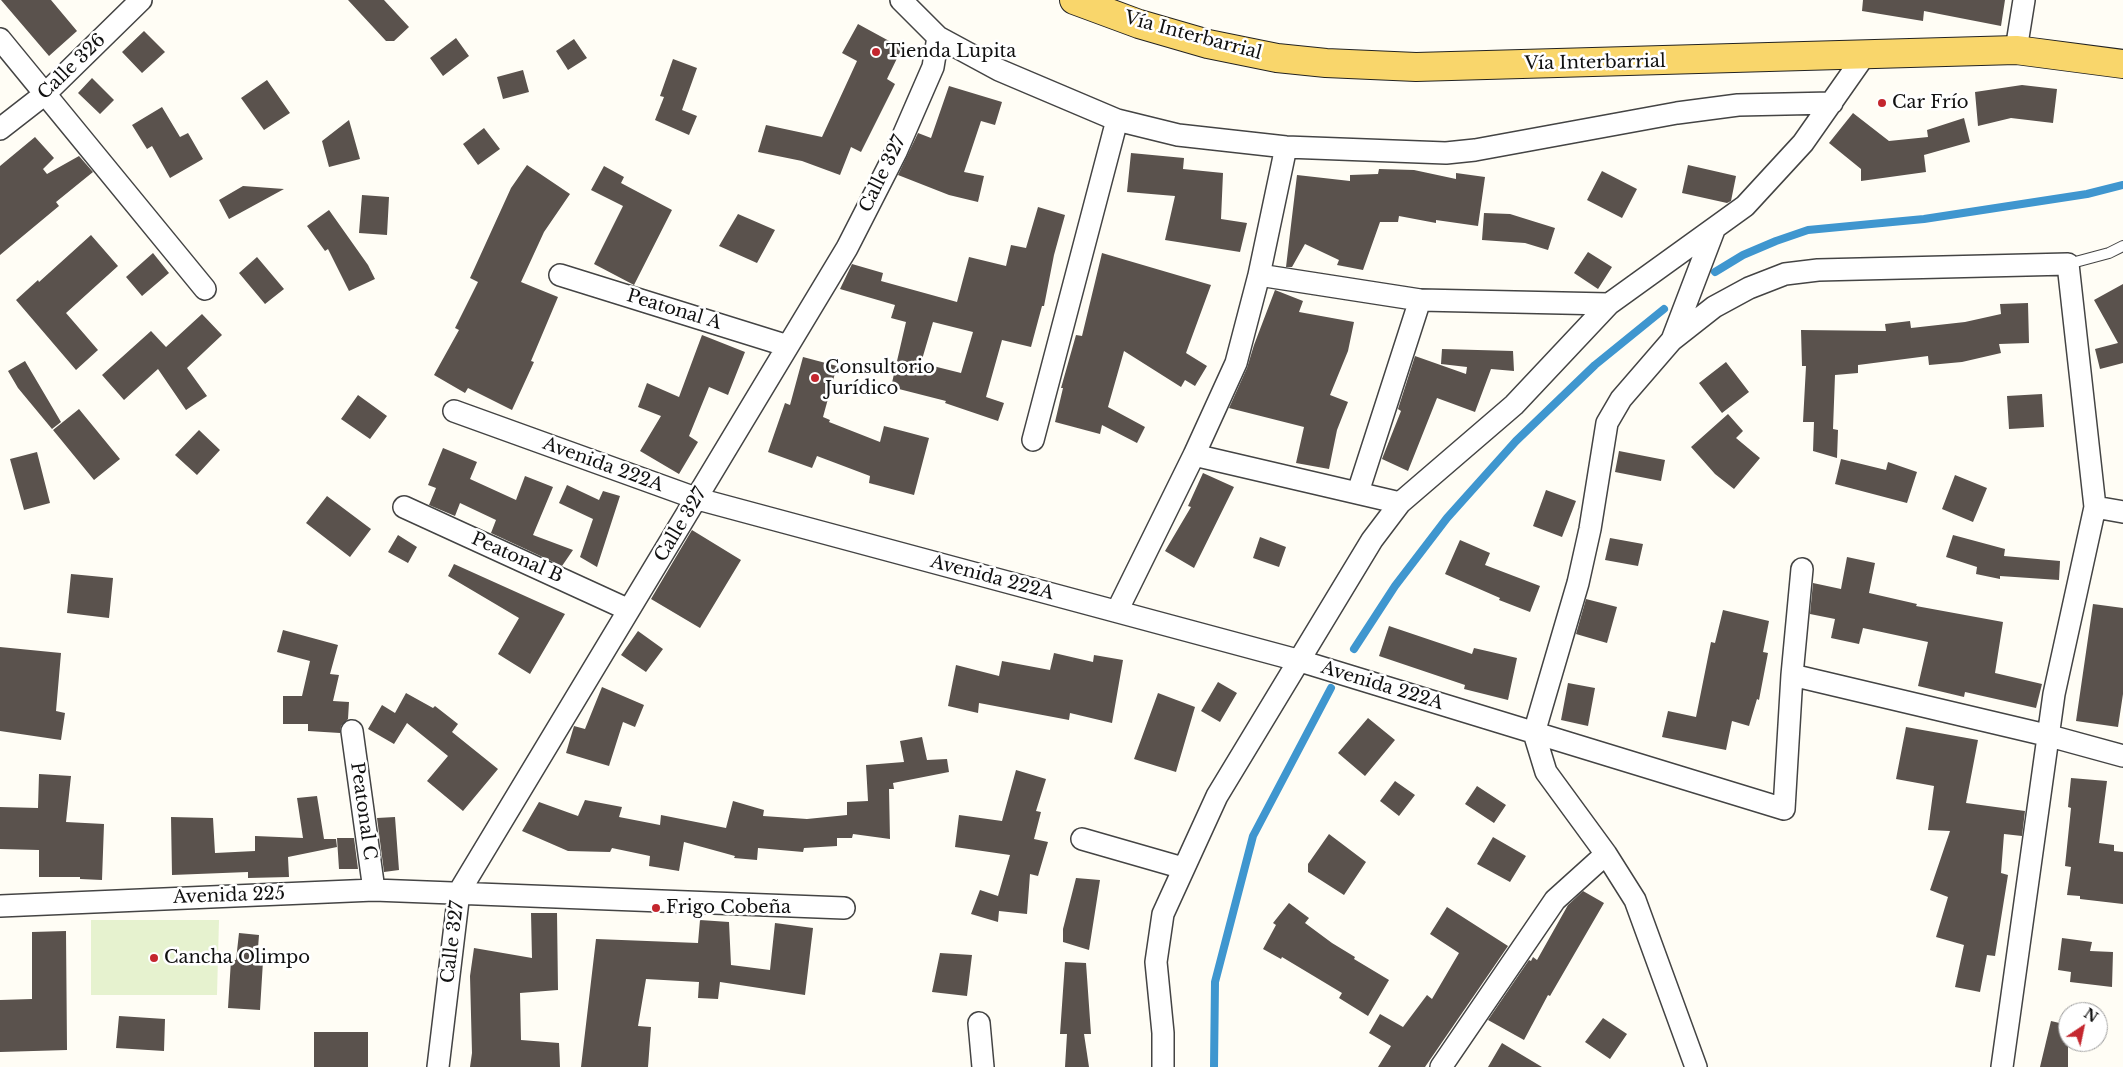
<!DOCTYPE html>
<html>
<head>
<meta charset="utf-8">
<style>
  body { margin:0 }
  #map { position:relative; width:2123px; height:1067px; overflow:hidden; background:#fffdf5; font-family:"Libre Baskerville",serif }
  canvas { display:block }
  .north { position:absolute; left:2058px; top:1002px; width:50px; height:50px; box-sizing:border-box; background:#fff; border:1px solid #a0a0a0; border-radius:50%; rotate:34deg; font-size:14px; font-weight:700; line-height:20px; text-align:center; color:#111 }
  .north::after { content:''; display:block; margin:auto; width:18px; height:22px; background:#c4262e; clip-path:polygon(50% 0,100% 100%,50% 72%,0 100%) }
</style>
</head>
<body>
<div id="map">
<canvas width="2123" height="1067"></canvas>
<div class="north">N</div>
</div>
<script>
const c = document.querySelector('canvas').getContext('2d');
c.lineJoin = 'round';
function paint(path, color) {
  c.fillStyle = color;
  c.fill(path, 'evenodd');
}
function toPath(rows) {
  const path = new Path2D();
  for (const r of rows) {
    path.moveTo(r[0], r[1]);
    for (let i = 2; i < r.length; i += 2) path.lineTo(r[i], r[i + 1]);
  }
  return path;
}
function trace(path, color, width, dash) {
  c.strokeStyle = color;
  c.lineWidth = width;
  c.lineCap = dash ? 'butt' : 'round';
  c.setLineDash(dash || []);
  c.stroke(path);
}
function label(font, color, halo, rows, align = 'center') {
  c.font = font + ' "Libre Baskerville",serif';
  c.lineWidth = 5;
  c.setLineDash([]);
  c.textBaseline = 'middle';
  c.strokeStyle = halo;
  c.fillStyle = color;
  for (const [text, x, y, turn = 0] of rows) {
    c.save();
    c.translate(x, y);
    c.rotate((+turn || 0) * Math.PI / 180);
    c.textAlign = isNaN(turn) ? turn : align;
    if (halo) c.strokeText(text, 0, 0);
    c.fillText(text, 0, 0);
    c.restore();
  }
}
paint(toPath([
  [91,920,219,920,217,995,91,995]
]), '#e6f2cf');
trace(toPath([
  [1715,272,1743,255,1776,241,1808,230,1924,219,2087,194,2123,185],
  [1354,649,1395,586,1447,518,1516,441,1595,365,1664,309],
  [1214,1067,1215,982,1253,836,1331,688]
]), '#3f96cf', 8);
paint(toPath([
  [1,0,51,0,77,31,49,56],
  [348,0,384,0,409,27,394,41,386,41],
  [1863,0,2005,0,2001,26,1924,11,1923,21,1862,11],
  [858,24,902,48,887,79,895,84,861,152,851,147,840,175,802,161,758,152,766,125,822,137,857,61,842,53],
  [144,31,165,52,142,73,122,52],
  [456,38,469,56,443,76,430,58],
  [574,39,587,58,568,70,556,51],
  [673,59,697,68,682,110,697,116,689,135,655,120,664,97,660,96],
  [523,70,529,92,503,99,497,77],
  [92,78,114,100,100,114,78,93],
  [267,80,290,113,264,130,241,98],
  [2022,85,2057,89,2053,123,2011,118,1978,126,1975,92],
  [949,86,1002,102,995,125,981,121,964,172,984,176,978,202,949,195,898,175,918,133,931,138],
  [162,107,180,137,188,133,203,159,170,178,152,146,147,149,132,125],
  [1853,113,1889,141,1928,137,1927,130,1964,118,1970,142,1924,155,1926,172,1861,181,1861,169,1829,143],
  [349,120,360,159,329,167,322,141],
  [484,128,500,149,478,165,463,144],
  [35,137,54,158,43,169,47,174,79,156,93,172,56,202,59,206,0,255,0,166],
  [1131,153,1184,158,1183,169,1223,173,1221,219,1247,223,1240,252,1165,240,1175,196,1127,192],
  [527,165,570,194,544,232,521,282,558,297,531,361,534,362,512,410,468,388,465,393,434,375,459,330,455,328,478,282,470,278,511,188],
  [1688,165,1736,176,1731,201,1727,203,1682,193],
  [604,166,624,177,621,183,672,210,634,285,594,264,623,206,591,190],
  [1379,169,1414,170,1456,179,1456,173,1485,177,1478,226,1436,220,1436,223,1399,216,1398,222,1380,222,1363,270,1337,265,1339,260,1305,244,1292,267,1286,267,1297,175,1350,181,1350,175,1378,174],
  [1602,171,1637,189,1622,218,1587,200],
  [243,186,284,189,229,219,219,200],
  [362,195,389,197,387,235,359,233],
  [1038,207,1065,215,1054,255,1044,306,1042,306,1031,347,1002,340,986,397,1004,403,998,421,945,403,946,401,891,387,906,322,891,318,895,305,840,289,852,264,883,273,881,281,957,302,969,257,1006,266,1011,245,1026,248],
  [933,322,973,332,961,373,921,363],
  [329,210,368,265,375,279,349,291,328,249,325,251,307,226],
  [1484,213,1510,214,1555,228,1548,250,1525,243,1482,240],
  [738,214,775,230,757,263,719,246],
  [91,235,118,266,66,313,98,350,76,370,16,300,38,280,39,282],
  [1588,252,1612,267,1598,289,1574,273],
  [153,253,169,273,142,296,126,277],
  [1102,253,1211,285,1186,353,1207,366,1195,386,1185,380,1181,387,1124,351,1108,407,1145,427,1137,443,1102,425,1100,434,1055,422,1063,388,1061,388,1076,335,1082,336],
  [257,257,284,289,265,304,239,273],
  [2123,284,2123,363,2100,369,2095,349,2118,343,2094,300],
  [1275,290,1303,301,1299,312,1354,322,1348,351,1330,395,1348,402,1337,430,1329,469,1296,463,1304,427,1229,408,1247,368,1254,345],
  [2028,303,2029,343,1999,344,2001,353,1962,362,1929,365,1928,356,1858,365,1858,373,1835,375,1833,429,1838,430,1837,458,1813,451,1814,422,1803,422,1806,366,1802,366,1801,330,1886,331,1885,324,1910,321,1911,328,1965,322,2001,314,2000,304],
  [202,314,222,335,187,368,207,396,186,410,158,369,124,400,102,375,151,331,166,347],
  [702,335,745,352,728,395,709,387,689,436,698,442,679,474,640,451,661,416,638,407,647,383,679,397],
  [1442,349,1513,351,1514,371,1491,369,1475,412,1437,398,1408,471,1382,459,1401,411,1398,409,1415,356,1466,374,1467,367,1441,364],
  [803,357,837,366,823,417,830,420,829,422,880,442,884,426,929,438,914,495,869,483,870,476,817,456,812,468,768,452,785,403,790,405],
  [25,361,61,422,52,429,18,388,8,371],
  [1726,362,1749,392,1722,413,1699,383],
  [2042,394,2044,427,2009,429,2007,396],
  [358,395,387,416,370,439,341,419],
  [79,409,120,459,94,480,53,430],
  [1728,414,1743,431,1736,438,1760,458,1734,489,1715,474,1691,447],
  [199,430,220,450,197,475,175,455],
  [443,448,477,462,470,479,516,500,525,476,553,487,533,535,573,550,562,566,491,533,496,520,460,503,455,516,429,505,436,488,428,485],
  [1619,451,1665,460,1661,481,1615,472],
  [37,452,50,503,24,510,10,459],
  [1841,459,1886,470,1888,462,1917,472,1907,503,1835,484],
  [1203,473,1234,487,1194,568,1165,551,1191,507,1188,506],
  [1955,475,1987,488,1973,522,1942,509],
  [567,485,599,500,603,491,620,496,597,567,580,557,593,519,559,503],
  [1546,490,1576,501,1562,537,1533,526],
  [327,496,371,529,350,557,306,523],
  [692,530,741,560,700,628,651,599],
  [398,535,417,547,408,563,388,552],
  [1953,535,2005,549,2004,556,2060,561,2059,580,2000,576,2000,579,1976,574,1977,567,1946,557],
  [1260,537,1286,547,1279,567,1253,558],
  [1610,538,1643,544,1638,566,1605,560],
  [1460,540,1490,553,1485,565,1540,586,1530,612,1499,600,1500,598,1445,574],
  [1847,557,1875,563,1869,593,1917,604,1916,606,2003,622,1995,673,2042,684,2036,708,1965,692,1964,697,1918,686,1928,642,1863,628,1859,644,1831,638,1835,619,1810,614,1813,583,1841,589],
  [454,564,565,614,530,674,498,654,519,618,448,576],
  [71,574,113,578,109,618,67,613],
  [1586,599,1617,607,1607,643,1576,634],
  [2093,604,2123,608,2123,694,2118,727,2076,721],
  [1723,610,1769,621,1763,652,1768,653,1759,700,1757,699,1749,726,1732,721,1726,750,1662,737,1668,711,1696,717,1711,642,1715,643],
  [1389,626,1472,654,1474,648,1517,658,1508,700,1464,689,1465,685,1379,656],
  [283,630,338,645,330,674,339,675,333,701,349,702,348,719,341,726,340,733,308,731,308,724,283,724,283,696,302,696,310,661,277,652],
  [638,631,663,649,646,672,621,655],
  [0,647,61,653,56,711,65,713,61,740,0,731],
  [1054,653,1093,662,1094,655,1123,660,1112,723,1070,713,1069,720,979,703,978,713,948,706,956,665,999,676,1002,661,1050,670],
  [1218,682,1237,693,1220,722,1201,711],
  [1568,683,1595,688,1588,726,1561,720],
  [602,687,644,705,635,727,623,722,609,766,566,753,574,726,585,729],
  [406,693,433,708,435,706,458,724,452,732,498,769,463,811,427,781,448,756,407,723,394,744,368,729,382,705,395,713],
  [1158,693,1195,707,1176,772,1134,759],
  [1368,718,1395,740,1365,776,1338,753],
  [1906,727,1978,740,1966,803,2025,811,2022,836,2004,834,2001,873,2008,875,1995,956,1987,955,1980,992,1955,987,1964,945,1936,937,1948,897,1930,890,1950,831,1928,830,1934,786,1896,779],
  [922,737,927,760,947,759,949,772,893,783,894,789,889,789,890,839,853,834,852,838,837,838,837,846,804,848,803,852,758,848,757,860,734,858,735,856,684,842,679,871,649,866,650,856,612,848,610,852,568,851,522,831,539,802,578,816,585,800,622,807,619,817,660,825,661,815,726,828,733,801,764,810,763,816,807,819,847,815,847,802,868,801,866,765,904,762,900,741],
  [1016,770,1046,779,1036,811,1041,812,1034,839,1048,842,1038,876,1030,874,1027,914,999,911,998,922,971,914,980,890,998,896,1010,855,955,847,959,815,1002,821],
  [39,774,71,776,66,822,104,824,102,880,80,879,80,877,39,877,39,850,0,849,0,807,38,808],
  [2071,778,2107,781,2099,843,2114,845,2114,851,2123,852,2123,904,2080,899,2080,896,2067,895,2071,867,2065,866,2071,808,2068,807],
  [1395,781,1415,795,1399,816,1380,801],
  [1477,786,1506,805,1494,823,1465,804],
  [317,796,324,839,336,839,337,847,288,857,289,877,248,878,248,872,172,875,171,817,213,818,215,853,255,851,255,836,303,838,297,798],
  [395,817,399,870,384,872,377,818],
  [1329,834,1366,862,1344,895,1308,872,1308,864],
  [1493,837,1526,856,1510,882,1477,864],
  [337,838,354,838,358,869,339,869],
  [1076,878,1100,880,1089,950,1063,942,1063,929],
  [1583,891,1604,903,1550,996,1548,995,1524,1040,1488,1020,1529,960,1531,961,1533,957,1537,960,1568,905],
  [1289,903,1309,918,1305,923,1332,943,1355,957,1354,959,1389,980,1368,1016,1339,998,1342,993,1282,957,1281,959,1263,949,1276,925,1273,923],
  [1447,907,1508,946,1425,1067,1378,1067,1391,1046,1369,1033,1380,1014,1403,1027,1427,995,1432,999,1459,953,1430,934],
  [531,913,557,913,558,990,520,993,521,1040,559,1043,560,1067,470,1067,472,1053,470,976,474,948,532,958],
  [700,920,729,922,731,965,770,970,775,923,813,928,805,995,720,982,718,999,698,998,699,982,646,979,638,1026,651,1027,648,1067,581,1067,596,939,698,943],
  [66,931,67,1050,0,1052,0,1000,32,999,32,932],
  [239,933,259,935,257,961,263,961,260,1010,228,1008,231,960,236,960],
  [2062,938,2092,942,2090,951,2113,952,2112,987,2070,982,2071,972,2058,970],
  [940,953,972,955,967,996,932,992],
  [1065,962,1086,963,1091,1034,1084,1034,1089,1067,1065,1067,1067,1034,1060,1034],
  [119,1016,165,1019,164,1051,116,1048],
  [1603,1018,1627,1034,1610,1059,1585,1042],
  [2051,1021,2068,1025,2068,1067,2040,1067],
  [314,1032,368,1032,368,1067,314,1067],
  [1502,1043,1542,1067,1488,1067]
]), '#5a524d');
const lane = toPath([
  [2068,264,2109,253,2123,246]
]);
const street = toPath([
  [938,37,999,70,1117,120,1178,135,1286,147,1446,153,1475,150,1677,113,1738,105,1832,103],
  [0,39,205,289],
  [2016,50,2024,0],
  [0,129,45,94,141,0],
  [560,275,788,346],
  [1259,275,1420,300,1609,304],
  [1672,340,1714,230],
  [454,411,698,499,1297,660,1784,809,1792,675,1802,569],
  [1033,440,1117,120],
  [1194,455,1400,503],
  [1358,492,1420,300],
  [404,507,629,610],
  [2095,507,2123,512],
  [1117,611,1194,455,1236,363,1259,275,1286,147],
  [1792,675,2050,736,2123,756],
  [352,731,374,890],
  [1082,839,1183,868],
  [0,906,374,890,844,908],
  [979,1023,983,1067],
  [438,1067,459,892,847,248,896,152,933,67,938,37,901,0],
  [1163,1067,1163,1033,1156,962,1163,914,1217,796,1372,540,1400,503,1514,405,1609,304,1745,206,1803,143,1864,56],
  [1441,1067,1555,900,1606,854],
  [1696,1067,1635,900,1606,854,1546,772,1534,733,1578,583,1590,529,1607,423,1621,399,1672,340,1714,307,1749,288,1785,274,1818,270,2068,264,2095,507,2054,694,2002,1067]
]);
const primary = toPath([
  [1074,0,1139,24,1208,44,1277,58,1326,63,1416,67,2016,50,2123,64]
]);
trace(lane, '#444', 12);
trace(street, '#444', 24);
trace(primary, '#222', 30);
trace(lane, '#fff', 10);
trace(street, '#fff', 21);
trace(primary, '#f9d66b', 28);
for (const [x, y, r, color] of [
  [876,52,5,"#c4262e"],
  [1882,103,5,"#c4262e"],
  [815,378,5,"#c4262e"],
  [656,908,5,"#c4262e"],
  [154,958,5,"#c4262e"]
]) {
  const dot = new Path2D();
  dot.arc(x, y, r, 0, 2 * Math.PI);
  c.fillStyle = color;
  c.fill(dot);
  trace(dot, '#fff', 2);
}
label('18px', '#111', '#fff', [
  ["Vía Interbarrial",1193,36,15],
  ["Vía Interbarrial",1595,63,-1],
  ["Calle 326",72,67,-44],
  ["Calle 327",883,174,-64],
  ["Peatonal A",674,310,17],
  ["Avenida 222A",603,465,20],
  ["Calle 327",681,525,-59],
  ["Peatonal B",517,558,24],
  ["Avenida 222A",992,578,15],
  ["Avenida 222A",1382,686,17],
  ["Peatonal C",363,811,82],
  ["Avenida 225",229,896,-2],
  ["Calle 327",453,942,-83]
]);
label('18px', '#111', '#fff', [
  ["Tienda Lupita",886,52],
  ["Car Frío",1892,103],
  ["Consultorio",825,368],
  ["Jurídico",825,389],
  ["Frigo Cobeña",666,908],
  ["Cancha Olimpo",164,958]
], 'left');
</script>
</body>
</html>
